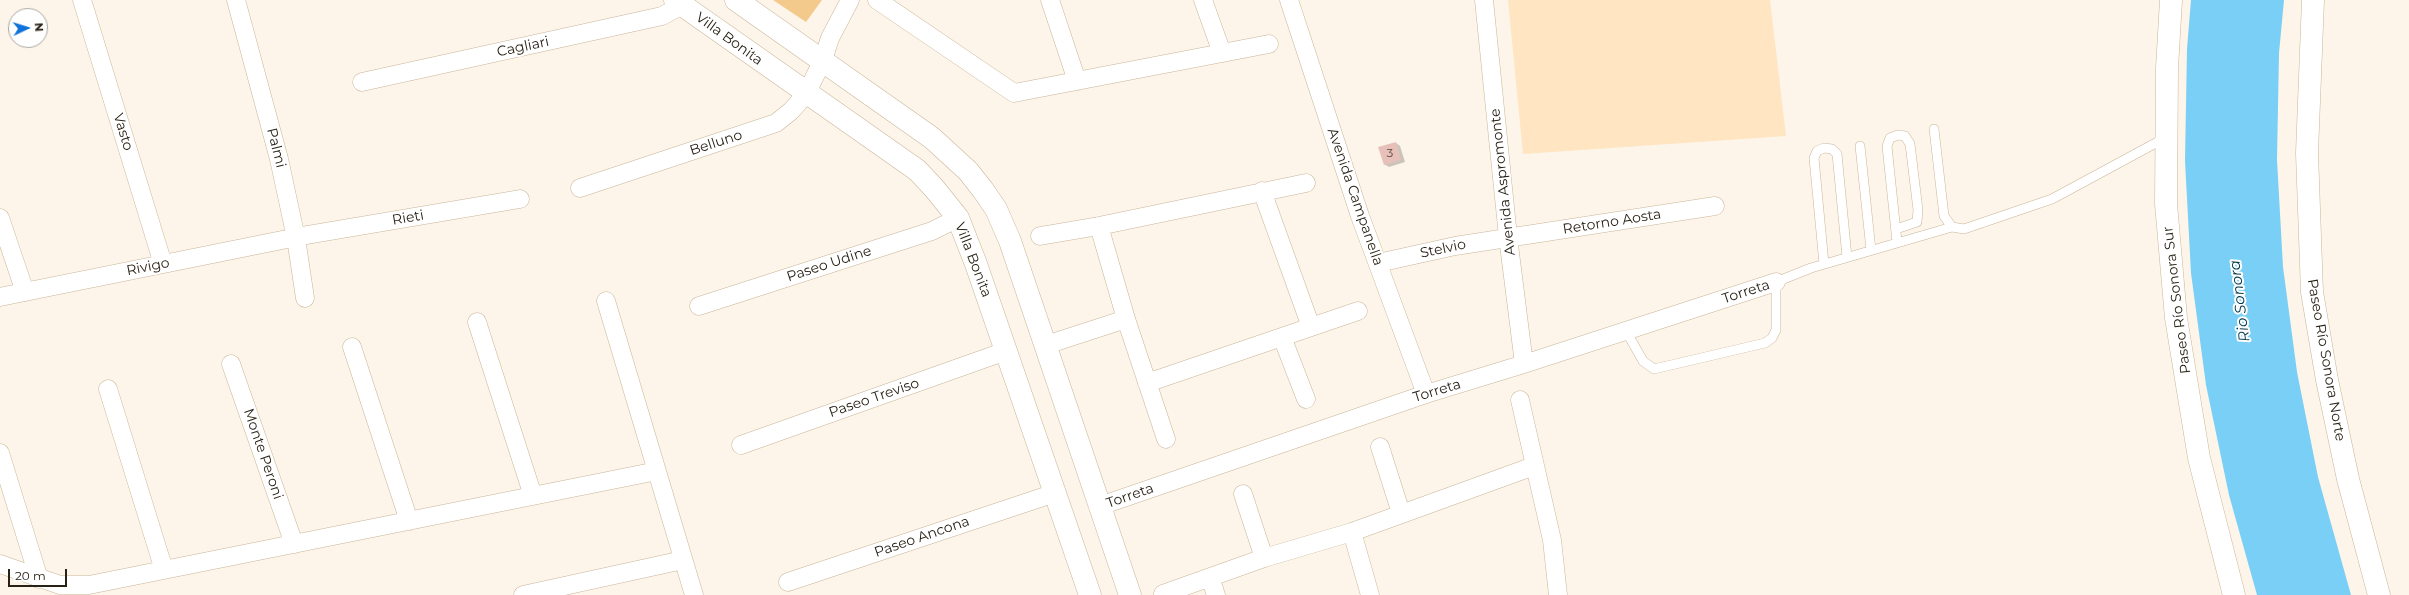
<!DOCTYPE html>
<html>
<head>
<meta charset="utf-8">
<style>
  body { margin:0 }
  #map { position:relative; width:2409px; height:595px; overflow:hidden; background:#fdf5e9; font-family:Montserrat,sans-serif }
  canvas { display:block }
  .north { position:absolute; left:8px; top:8px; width:40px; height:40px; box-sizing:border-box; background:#fff; border:1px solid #a9a6a2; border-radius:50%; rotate:86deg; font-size:11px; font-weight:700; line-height:16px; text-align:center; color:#282116 }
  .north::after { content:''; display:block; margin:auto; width:14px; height:18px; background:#0e72da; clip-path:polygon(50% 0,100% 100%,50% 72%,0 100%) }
  .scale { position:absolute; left:8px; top:569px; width:59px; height:18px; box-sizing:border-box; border:2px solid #282116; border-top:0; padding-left:5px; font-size:12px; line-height:14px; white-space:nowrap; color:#282116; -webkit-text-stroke:3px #fff; paint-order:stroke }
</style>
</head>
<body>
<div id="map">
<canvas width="2409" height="595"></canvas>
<div class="north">N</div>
<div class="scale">20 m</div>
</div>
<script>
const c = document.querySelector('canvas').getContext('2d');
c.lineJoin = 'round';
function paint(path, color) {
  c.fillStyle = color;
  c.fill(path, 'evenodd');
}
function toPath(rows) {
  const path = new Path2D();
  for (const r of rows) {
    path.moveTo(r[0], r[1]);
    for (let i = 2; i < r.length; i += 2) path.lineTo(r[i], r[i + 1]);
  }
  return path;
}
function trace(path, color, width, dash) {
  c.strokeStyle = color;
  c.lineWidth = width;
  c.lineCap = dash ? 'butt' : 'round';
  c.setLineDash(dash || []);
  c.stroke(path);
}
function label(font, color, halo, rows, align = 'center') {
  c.font = font + ' Montserrat,sans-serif';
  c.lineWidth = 4;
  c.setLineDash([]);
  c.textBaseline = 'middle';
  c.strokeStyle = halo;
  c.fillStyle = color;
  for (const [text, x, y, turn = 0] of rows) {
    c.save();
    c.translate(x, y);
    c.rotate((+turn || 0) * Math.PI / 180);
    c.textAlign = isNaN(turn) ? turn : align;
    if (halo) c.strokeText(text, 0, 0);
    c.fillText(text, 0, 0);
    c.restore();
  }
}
paint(toPath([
  [1508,0,1770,0,1786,136,1523,154]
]), '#ffe5c1');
paint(toPath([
  [773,0,822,0,806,22]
]), '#f3c98c');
paint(toPath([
  [2191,0,2284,0,2279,53,2277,160,2283,267,2297,372,2318,477,2351,595,2257,595,2229,495,2206,385,2191,273,2185,161,2187,49]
]), '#79cff5');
paint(toPath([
  [1396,143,1400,146,1405,162,1389,167,1384,164]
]), '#0003');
paint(toPath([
  [1396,142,1401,160,1384,165,1378,147]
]), '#e7c0b9');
const lane = toPath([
  [1934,129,1944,216,1952,227,1964,229,2052,199,2165,138],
  [1860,146,1871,250],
  [1896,229,1917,222,1918,210,1910,144,1905,136,1898,135,1890,138,1887,146,1894,213,1897,242],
  [1824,264,1814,158,1817,151,1824,148,1832,149,1837,154,1847,257],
  [1626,331,1643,361,1654,369,1765,343,1772,338,1776,330,1776,282,1811,268,1952,227]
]);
const street = toPath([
  [82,0,163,264],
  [236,0,279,159,296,238,305,298],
  [877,0,1014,93,1269,44],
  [1050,0,1077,81],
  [1203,0,1222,53],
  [1289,0,1360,216,1426,394],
  [1484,0,1508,237,1524,364],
  [362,82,662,16,682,5],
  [580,188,776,123,791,111,806,94,823,60,830,38,850,0],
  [1262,191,1311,327],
  [0,218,25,292],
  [1099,226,1126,319,1166,439],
  [1040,236,1099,226,1306,183],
  [1378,263,1455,246,1715,206],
  [0,297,307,235,520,199],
  [606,301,694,595],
  [699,306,932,231,958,218],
  [477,322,533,496],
  [1282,337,1306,399],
  [1046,345,1126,319],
  [352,347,409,521],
  [231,364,294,544],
  [1147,383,1358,311],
  [108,389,164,570],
  [1520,400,1552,540,1558,595],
  [741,445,1006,351],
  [1380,447,1401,513],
  [0,453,39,579],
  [1243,494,1264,558],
  [1100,506,1426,394,1524,364,1776,282],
  [1352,532,1370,595],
  [0,564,60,585,89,585,657,471],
  [1210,577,1216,595],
  [788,582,1055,493],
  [1163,594,1264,558,1352,532,1534,466],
  [523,595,683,560]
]);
const secondary = toPath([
  [675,0,917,170,934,188,958,218,976,264,1090,595],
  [736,0,932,138,968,171,983,190,996,209,1010,241,1130,595]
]);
const primary = toPath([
  [2171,0,2167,68,2166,204,2176,318,2199,458,2234,595],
  [2313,0,2307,153,2312,292,2327,380,2348,479,2379,595]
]);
trace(lane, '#c9b599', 10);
trace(street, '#c9b599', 19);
trace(secondary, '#c9b599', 23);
trace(primary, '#c9b599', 23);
trace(lane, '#fff', 9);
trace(street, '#fff', 18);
trace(secondary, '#fff', 22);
trace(primary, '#fff', 22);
label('12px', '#58493f', null, [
  ["3",1390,153]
]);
label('14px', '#282116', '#fff', [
  ["Villa Bonita",729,39,36],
  ["Cagliari",523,47,-12],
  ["Vasto",123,132,73],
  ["Belluno",716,143,-18],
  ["Palmi",276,148,76],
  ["Avenida Aspromonte",1503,182,-96],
  ["Avenida Campanella",1355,197,71],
  ["Rieti",408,218,-10],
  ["Retorno Aosta",1612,222,-9],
  ["Stelvio",1443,249,-12],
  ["Villa Bonita",973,260,69],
  ["Paseo Udine",829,264,-18],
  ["Rivigo",148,267,-11],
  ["Torreta",1746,292,-18],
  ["Paseo Río Sonora Sur",2177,300,-97],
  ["Paseo Río Sonora Norte",2326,360,80],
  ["Torreta",1437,391,-17],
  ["Paseo Treviso",874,398,-19],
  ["Monte Peroni",263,454,71],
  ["Torreta",1130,496,-19],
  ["Paseo Ancona",922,537,-19]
]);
label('italic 15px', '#00374a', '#fff', [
  ["Rio Sonora",2240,301,-97]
]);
</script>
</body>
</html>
